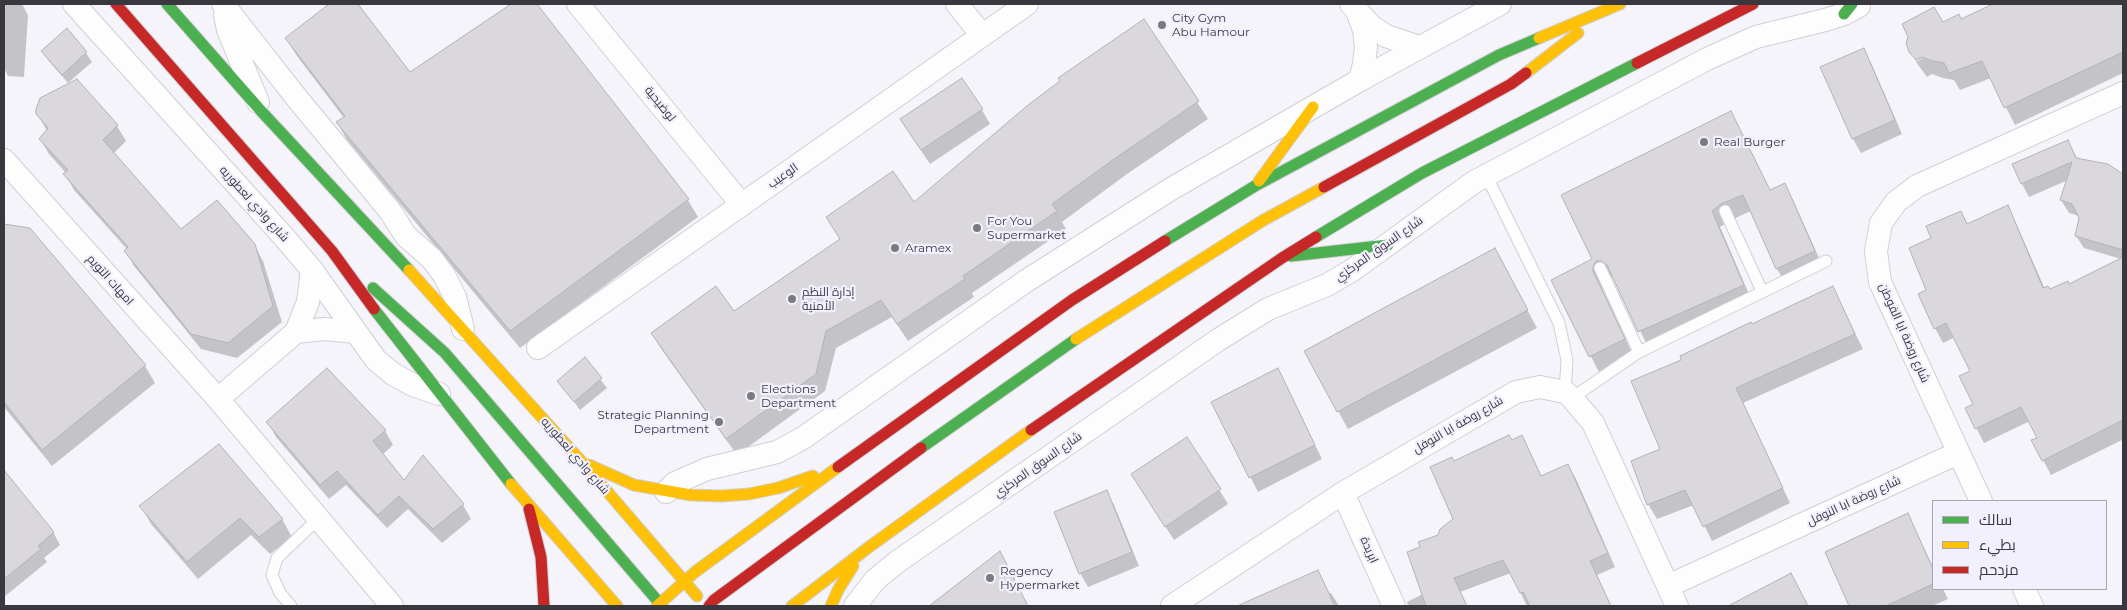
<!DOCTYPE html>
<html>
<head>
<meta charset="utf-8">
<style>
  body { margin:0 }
  #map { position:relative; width:2127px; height:610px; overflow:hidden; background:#f5f4fa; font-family:Montserrat,Cairo,sans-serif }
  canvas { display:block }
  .frame { position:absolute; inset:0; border:5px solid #3a383f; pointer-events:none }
  .legend { position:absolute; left:1932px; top:500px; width:175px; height:90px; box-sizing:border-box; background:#f3f0fe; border:1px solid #a9a6b2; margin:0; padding:6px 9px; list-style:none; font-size:15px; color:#3a383f }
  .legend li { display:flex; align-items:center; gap:10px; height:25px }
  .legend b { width:25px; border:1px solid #a9a6b2 }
</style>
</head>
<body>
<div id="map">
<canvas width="2127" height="610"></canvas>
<div class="frame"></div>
<ul class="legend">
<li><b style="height:6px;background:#4caf50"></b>سالك</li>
<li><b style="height:6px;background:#ffc107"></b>بطيء</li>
<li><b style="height:6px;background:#c62828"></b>مزدحم</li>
</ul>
</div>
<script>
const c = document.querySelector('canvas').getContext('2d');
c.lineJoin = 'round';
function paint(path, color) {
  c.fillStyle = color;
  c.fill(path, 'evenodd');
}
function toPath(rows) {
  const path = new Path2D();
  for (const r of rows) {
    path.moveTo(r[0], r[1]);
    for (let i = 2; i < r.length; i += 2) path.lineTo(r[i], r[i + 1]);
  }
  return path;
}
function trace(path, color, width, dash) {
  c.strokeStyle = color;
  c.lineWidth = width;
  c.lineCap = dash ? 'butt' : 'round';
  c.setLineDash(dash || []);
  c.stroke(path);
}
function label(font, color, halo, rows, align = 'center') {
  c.font = font + ' Montserrat,Cairo,sans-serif';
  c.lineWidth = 4.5;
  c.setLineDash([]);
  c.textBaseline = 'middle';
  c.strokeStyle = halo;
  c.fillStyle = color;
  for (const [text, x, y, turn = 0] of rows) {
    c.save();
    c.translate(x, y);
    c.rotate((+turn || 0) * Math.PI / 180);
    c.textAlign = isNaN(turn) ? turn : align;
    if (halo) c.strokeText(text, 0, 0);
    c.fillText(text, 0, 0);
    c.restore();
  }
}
paint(toPath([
  [4,4,22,4,28,15,24,77,8,76,4,68],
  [331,4,357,4,410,73,513,4,536,4,688,200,698,217,520,348,347,140,337,122,344,118,297,56,286,38],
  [1995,4,2123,4,2123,73,2015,125,1991,78,1960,90,1954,80,1943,78,1932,74,1927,77,1916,62,1928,55,1916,61,1911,52,1943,24,1961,20],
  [1144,21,1208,119,1127,174,1062,222,1066,229,972,293,974,297,908,341,892,317,836,348,825,391,737,455,662,350,652,333,734,312,914,204],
  [67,30,86,53,92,62,68,83,48,60,43,51],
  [1863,50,1871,63,1902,134,1861,153,1853,139,1822,68],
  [982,110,990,124,930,164,910,134],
  [1731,113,1770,191,1784,184,1793,200,1823,267,1786,284,1777,269,1751,211,1731,220,1720,227,1752,301,1648,347,1614,277,1607,277,1602,280,1602,288,1633,355,1599,372,1552,281,1594,260],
  [38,114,117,126,126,141,113,154,181,231,254,245,263,261,282,322,237,358,201,349,134,266,126,251,127,249,74,190,65,174,66,173,49,154,40,139,47,131],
  [2068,142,2078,160,2108,165,2123,175,2123,443,2122,440,2051,475,2043,460,2038,438,2030,421,1984,443,1966,408,1974,405,1971,372,1955,337,1943,343,1935,328,1928,291,1932,239,1961,212,1968,225,2007,206,2015,221,2045,289,2049,290,2069,286,2121,259,2084,248,2076,236,2080,216,2069,213,2061,200,2068,180,2029,197,2022,184,2014,165],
  [4,225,29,229,145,366,155,383,52,466,4,407],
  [1505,268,1537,328,1348,429,1338,411],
  [1833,288,1863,349,1743,403,1790,503,1712,541,1694,505,1657,519,1648,504,1683,360],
  [585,359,607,388,580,410,559,381],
  [1285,384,1322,459,1258,492,1212,402],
  [268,422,385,431,393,445,382,455,404,482,463,505,471,519,442,543,408,509,387,528,346,485,329,499,276,437],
  [1522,437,1542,477,1568,466,1576,479,1615,567,1597,575,1611,606,1527,606,1511,573,1460,592,1467,606,1409,606,1407,602,1423,594,1421,548,1439,536,1454,519,1454,463],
  [1187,438,1228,504,1174,540,1132,475],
  [4,486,53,532,60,545,44,558,47,562,4,597],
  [1106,491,1114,505,1139,566,1088,587,1080,573],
  [141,506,282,519,292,537,270,554,251,535,198,579,151,524],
  [1908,515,1933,567,1933,589,1943,589,1948,599,1932,606,1851,606,1826,553],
  [1000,552,1028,606,931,606],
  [1791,575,1808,606,1731,606],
  [1331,593,1339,606,1253,606,1252,605]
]), '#0003');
const building = toPath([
  [329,4,358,4,410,72,511,4,537,4,689,199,510,331,336,122,345,116,285,38,329,4],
  [1993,4,2123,4,2123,52,2004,108,1982,61,1949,73,1944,63,1932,61,1922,57,1916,60,1909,52,1906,43,1908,37,1902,24,1934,7,1943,22,1959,14,1961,19,1993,4],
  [1144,19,1199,101,1117,157,1052,204,1057,211,963,276,965,279,897,324,881,300,826,331,816,374,726,439,651,333,716,286,734,311,840,239,826,217,893,171,914,202,1028,105,1060,81,1058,78,1144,19],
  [67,28,87,52,62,75,41,51,67,28],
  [1864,48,1895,120,1852,139,1820,67,1864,48],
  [962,78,983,109,921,150,900,119,962,78],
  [77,79,118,125,103,140,181,229,217,200,255,244,273,306,228,343,191,334,124,251,128,247,63,174,68,170,39,139,48,128,36,114,36,109,40,98,77,79],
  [1731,111,1770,190,1785,183,1815,251,1776,269,1743,195,1721,204,1712,211,1744,285,1638,332,1607,265,1601,261,1596,261,1593,267,1593,271,1625,339,1589,357,1551,280,1592,259,1561,195,1731,111],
  [2068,140,2076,158,2108,164,2123,174,2123,250,2075,236,2079,218,2072,204,2060,200,2072,162,2021,184,2012,164,2068,140],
  [2008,205,2043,288,2048,286,2050,289,2068,281,2069,284,2123,257,2123,420,2042,461,2031,440,2037,438,2021,407,1975,429,1965,408,1973,404,1959,376,1970,371,1946,323,1934,329,1918,294,1926,290,1909,248,1931,238,1926,226,1961,211,1967,224,2008,205],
  [4,224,30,228,146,365,42,450,4,402,4,224],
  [1495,248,1528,310,1337,412,1304,351,1495,248],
  [1833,286,1855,334,1736,388,1783,488,1703,527,1685,490,1647,505,1631,461,1660,449,1631,381,1681,360,1680,356,1751,322,1752,324,1833,286],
  [585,357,602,378,574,402,557,381,585,357],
  [327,368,386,430,373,441,404,480,423,455,464,504,433,529,399,496,378,515,337,471,320,485,266,422,327,368],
  [1278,368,1315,445,1249,478,1211,402,1278,368],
  [1509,435,1512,440,1522,435,1541,476,1568,464,1608,553,1590,561,1611,606,1530,606,1523,592,1520,593,1503,560,1454,578,1467,606,1426,606,1407,552,1420,547,1418,542,1438,535,1440,529,1453,519,1430,467,1452,457,1454,461,1509,435],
  [1187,437,1221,489,1165,527,1131,474,1187,437],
  [219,444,283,519,259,537,240,518,187,562,139,506,219,444],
  [4,470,54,532,38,546,41,549,4,579,4,470],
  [1107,490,1132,552,1079,574,1054,512,1107,490],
  [1908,513,1933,569,1933,584,1886,606,1849,606,1825,552,1908,513],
  [1000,551,1028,606,929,606,1000,551],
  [1318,570,1335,606,1237,606,1318,570],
  [1791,573,1808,606,1728,606,1791,573]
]);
paint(building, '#dbd8dd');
trace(building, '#b5b2b7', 1);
const lane = toPath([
  [1486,175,1559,323,1567,360,1565,392],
  [1725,211,1762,291],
  [1600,268,1639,352],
  [1572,398,1639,352,1826,261],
  [291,606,280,593,272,575,277,558,319,518]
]);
const street = toPath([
  [74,4,284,237,312,270,376,360,393,374,413,385,439,394],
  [223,4,296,97,390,211,406,236,432,259,444,275,455,297,463,329],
  [578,4,742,205],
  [957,4,982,35],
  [1351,4,1371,26,1386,36,1419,47],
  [1358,14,1364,30,1366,47,1364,64,1360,80],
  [225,15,228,30,258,102],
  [4,160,218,399,392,606],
  [296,332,325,329,355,332],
  [538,348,1027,4],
  [218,399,296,332,308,302,312,270],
  [666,492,675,483,707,469,777,452,803,438,1026,281,1171,189,1360,80,1500,4],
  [1343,493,1394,606],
  [1981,501,1880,282,1876,251,1881,223,1896,202,1917,186,2123,93],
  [1668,586,1958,453],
  [2024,589,2032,606],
  [855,606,875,580,897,562,1218,340,1268,309,1327,285,1351,271,1474,182,1707,59,1756,37,1825,20,1844,14,1859,6],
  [1172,606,1343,493,1516,392,1540,387,1565,392,1572,398,1593,423,1677,606]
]);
const fast = toPath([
  [167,4,262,112,409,270],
  [1844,14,1852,4],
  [1316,237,1422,173,1637,63],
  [1165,241,1255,186,1499,55,1539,38],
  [1291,256,1388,245],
  [373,288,445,353,662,606],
  [374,309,511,484],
  [921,448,1076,339]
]);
const slow = toPath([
  [1539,38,1620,4],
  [1526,73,1578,33],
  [1259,181,1313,107],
  [409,270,581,461,697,596],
  [1076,339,1262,221,1324,187],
  [589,465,634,485,691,495,721,496,749,494,778,488,813,476],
  [511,484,617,606],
  [657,606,695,572,838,467],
  [792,606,869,547,1031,430],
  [831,606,838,590,853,566]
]);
const jam = toPath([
  [116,4,332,251,374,309],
  [1637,63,1753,4],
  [1324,187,1511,84,1526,73],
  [1031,430,1282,258,1316,237],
  [838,467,1072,300,1165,241],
  [529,509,541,557,544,606],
  [709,606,714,600,921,448]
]);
trace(lane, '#d0cfd5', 13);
trace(street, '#d0cfd5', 24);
trace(fast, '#d0cfd5', 13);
trace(slow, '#d0cfd5', 13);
trace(jam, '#d0cfd5', 13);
trace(lane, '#fefdfe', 11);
trace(street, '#fefdfe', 22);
trace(fast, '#4caf50', 11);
trace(slow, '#ffc107', 11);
trace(jam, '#c62828', 11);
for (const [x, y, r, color] of [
  [1162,25,5,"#7b7a80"],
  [1704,142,5,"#7b7a80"],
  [977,228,5,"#7b7a80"],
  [895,248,5,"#7b7a80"],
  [792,299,5,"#7b7a80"],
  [751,396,5,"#7b7a80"],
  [719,422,5,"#7b7a80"],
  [990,578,5,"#7b7a80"]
]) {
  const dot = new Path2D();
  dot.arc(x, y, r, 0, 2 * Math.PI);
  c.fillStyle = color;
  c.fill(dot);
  trace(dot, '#f3f0fe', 2);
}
label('12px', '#3a383f', '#f3f0fe', [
  ["City Gym",1172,18],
  ["Abu Hamour",1172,32],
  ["Real Burger",1714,142],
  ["For You",987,221],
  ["Supermarket",987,235],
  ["Aramex",905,248],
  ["إدارة النظم",802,292],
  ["الأمنية",802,306],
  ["Elections",761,389],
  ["Department",761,403],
  ["Strategic Planning",709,415,"right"],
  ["Department",709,429,"right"],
  ["Regency",1000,571],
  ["Hypermarket",1000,585]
], 'left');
label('12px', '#3a383f', '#f3f0fe', [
  ["لوضيحية",660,104,51],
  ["الوعيب",783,176,-35],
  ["شارع وادي لعطوريه",254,204,48],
  ["شارع السوق المركزي",1379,249,-35],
  ["امهات التويم",110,280,48],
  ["شارع روضة ابا الفوطن",1904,333,66],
  ["شارع روضة ابا النوفل",1458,425,-30],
  ["شارع وادي لعطوريه",575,456,49],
  ["شارع السوق المركزي",1038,465,-35],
  ["شارع روضة ابا النوفل",1854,501,-25],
  ["ابريدة",1369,550,66]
]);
</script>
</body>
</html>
